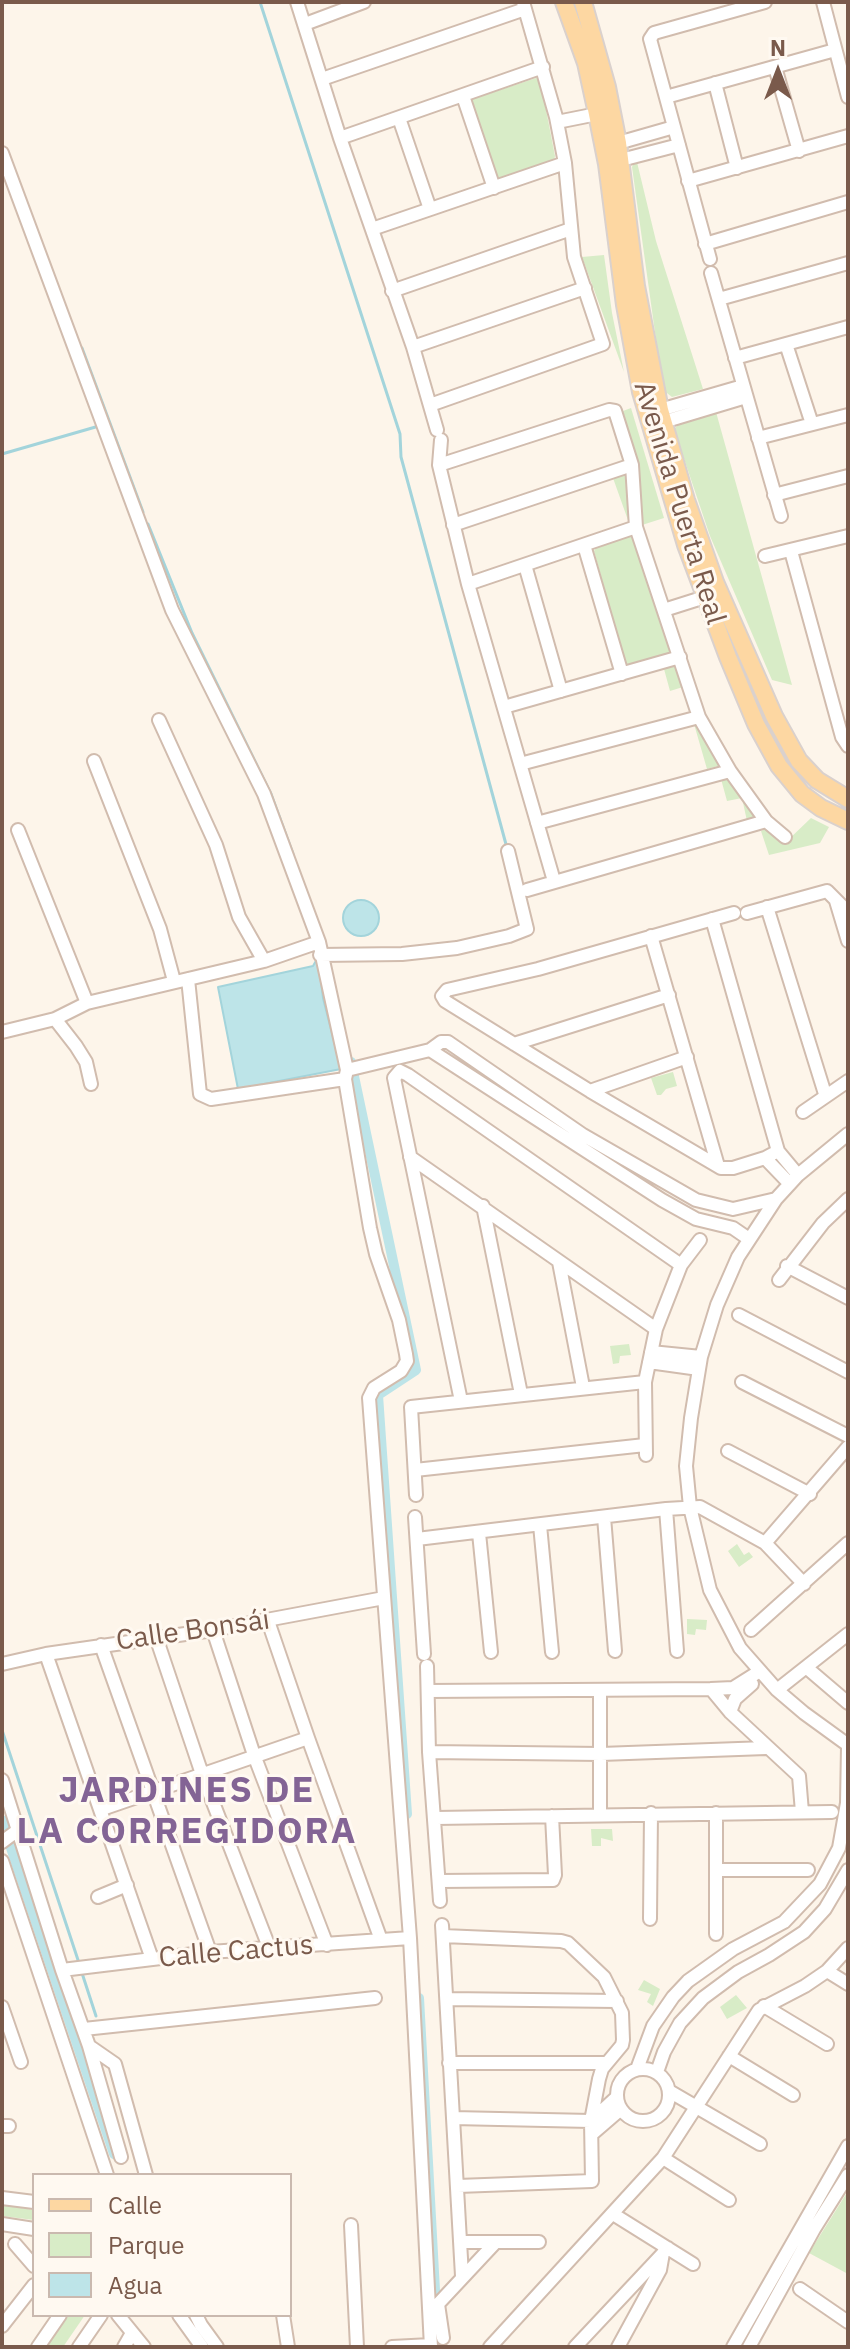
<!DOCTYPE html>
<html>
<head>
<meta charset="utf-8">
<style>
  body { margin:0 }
  #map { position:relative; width:850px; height:2349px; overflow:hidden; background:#fdf5ea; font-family:"IBM Plex Sans",sans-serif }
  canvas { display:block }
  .frame { position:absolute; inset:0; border:4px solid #7a5a4b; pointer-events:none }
  .legend { position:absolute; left:32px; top:2173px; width:260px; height:144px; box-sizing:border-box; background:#fff9f1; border:2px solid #cab9af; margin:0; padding:10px 14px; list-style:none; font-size:24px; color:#7a5a4b }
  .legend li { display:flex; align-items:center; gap:16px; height:40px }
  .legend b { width:40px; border:2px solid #cab9af }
  .north { position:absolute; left:738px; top:32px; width:80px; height:80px; -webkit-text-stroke:6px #fff9f1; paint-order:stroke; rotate:0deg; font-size:22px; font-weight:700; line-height:32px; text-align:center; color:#7a5a4b }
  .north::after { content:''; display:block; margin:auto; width:28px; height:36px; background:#7a5a4b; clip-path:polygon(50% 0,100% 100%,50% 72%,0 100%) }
</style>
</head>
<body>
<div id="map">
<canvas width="850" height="2349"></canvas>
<div class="frame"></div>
<ul class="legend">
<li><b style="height:10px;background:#fdd7a2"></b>Calle</li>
<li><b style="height:22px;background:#d8ecc7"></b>Parque</li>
<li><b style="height:22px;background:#bde4e8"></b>Agua</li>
</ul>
<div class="north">N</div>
</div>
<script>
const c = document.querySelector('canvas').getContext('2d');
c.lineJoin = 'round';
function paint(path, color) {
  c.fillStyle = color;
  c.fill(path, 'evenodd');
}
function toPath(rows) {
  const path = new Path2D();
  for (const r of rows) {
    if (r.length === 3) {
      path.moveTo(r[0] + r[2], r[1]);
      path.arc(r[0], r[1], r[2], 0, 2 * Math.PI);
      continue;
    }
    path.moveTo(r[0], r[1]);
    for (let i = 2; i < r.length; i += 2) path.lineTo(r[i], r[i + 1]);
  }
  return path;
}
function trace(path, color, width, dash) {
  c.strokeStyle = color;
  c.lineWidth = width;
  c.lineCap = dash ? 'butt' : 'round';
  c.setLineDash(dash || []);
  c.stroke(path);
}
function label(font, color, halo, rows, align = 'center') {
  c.font = font + ' "IBM Plex Sans",sans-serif';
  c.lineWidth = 6;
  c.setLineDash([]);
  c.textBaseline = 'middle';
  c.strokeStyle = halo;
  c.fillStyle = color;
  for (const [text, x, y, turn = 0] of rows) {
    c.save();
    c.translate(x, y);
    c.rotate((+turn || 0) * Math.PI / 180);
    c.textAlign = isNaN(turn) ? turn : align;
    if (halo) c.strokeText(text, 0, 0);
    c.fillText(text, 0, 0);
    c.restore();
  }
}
paint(toPath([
  [536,78,540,79,555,156,554,161,499,180,495,178,471,103,473,99],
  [636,158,656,241,703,389,672,397,663,390,632,167],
  [604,255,612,313,624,372,582,257],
  [631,408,664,518,642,525,639,469,623,411],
  [716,412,792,685,772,680,710,536,674,429,679,424],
  [624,475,627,477,629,523,613,478],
  [628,536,633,538,671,651,669,655,629,666,625,663,594,551,596,548],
  [674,666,683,687,670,691,664,669],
  [694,724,699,725,720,762,718,766,707,769],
  [726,777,730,779,755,814,754,819,747,821,742,798,727,801,721,779],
  [811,818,829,827,820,843,769,855,761,831,766,829,787,841],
  [673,1072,677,1086,666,1089,661,1095,657,1095,651,1078],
  [629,1344,631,1355,620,1356,619,1363,613,1364,610,1346],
  [737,1544,744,1555,749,1552,753,1557,739,1567,728,1551],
  [687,1619,707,1620,706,1630,696,1629,695,1635,687,1634],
  [591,1829,612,1829,613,1841,601,1838,601,1846,592,1846],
  [644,1980,660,1989,653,2006,647,2002,651,1994,638,1990],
  [736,1995,747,2008,727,2019,720,2007],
  [848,2191,848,2274,809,2253],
  [2,2205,34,2210,34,2220,2,2216],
  [69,2315,85,2315,63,2347,47,2347]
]), '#d8ecc7');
const water = toPath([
  [361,918,18],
  [318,957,323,998,341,1069,238,1089,218,987,313,966,318,957]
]);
paint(water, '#bde4e8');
trace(water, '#a3d4db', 2);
trace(toPath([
  [260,2,400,434,401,457,507,848],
  [82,348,143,512],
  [2,454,99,426],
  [148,524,192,633,271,794,293,854],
  [2,1730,79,1963],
  [81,1970,96,2016]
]), '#a3d4db', 3);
trace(toPath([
  [351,1062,416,1370,378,1395,407,1814],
  [2,1820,5,1831],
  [10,1845,114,2154],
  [419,1998,436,2309]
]), '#bde4e8', 10);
const minor = toPath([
  [297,2,340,138,413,347,437,430],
  [823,2,848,97],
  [305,24,364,2],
  [775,67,799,151],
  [322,79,525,9],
  [715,83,737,168],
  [463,96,494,188],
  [666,97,835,50],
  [399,118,430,209],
  [557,122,597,114],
  [340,138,543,67],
  [618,143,674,127],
  [2,153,172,610,264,794,319,942,347,1070,345,1079,370,1228,376,1254,399,1320,406,1354,407,1361,401,1371,374,1388,369,1398,410,1938,431,2347],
  [621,160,679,145],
  [688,181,848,136],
  [372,229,565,163],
  [705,244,848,202],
  [710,259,650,39,654,33,765,2],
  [711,273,781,516],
  [392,291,571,229],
  [719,299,848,263],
  [786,344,812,424],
  [413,347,585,288],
  [735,358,848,327],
  [430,405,603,344,574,257,565,163,556,117,523,2],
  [660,410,743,386],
  [663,422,746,397],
  [758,438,848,415],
  [441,440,439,465,468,584,554,881],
  [439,465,609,410,615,411,632,465,636,527,699,717,730,771,766,821,785,837],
  [774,495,848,476],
  [453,525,632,465],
  [584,545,622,674],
  [791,551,842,737,848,746],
  [765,556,848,536],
  [525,565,561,691],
  [468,584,636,527],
  [664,610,705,597],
  [504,707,680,657],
  [159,720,216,845,239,917,264,961],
  [94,761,160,929,174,981],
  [520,764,699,717],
  [537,823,730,771],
  [18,830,87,1003],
  [527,890,766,821],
  [836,901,848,941],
  [767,907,825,1094],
  [734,913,538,969,447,990,442,996,445,1001,590,1091,721,1168,733,1168,765,1158,778,1151],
  [747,913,827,891,848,912],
  [712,919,778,1151,798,1175],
  [651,936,718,1166],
  [320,955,402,954,457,948,509,936,527,929,508,851],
  [188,979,200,1094,211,1099,345,1079],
  [55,1019,76,1046,86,1062,91,1084],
  [2,1032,55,1019,87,1003,264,961,319,942],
  [514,1044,669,995],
  [430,1050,662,1200,696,1219,733,1228,749,1239],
  [347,1070,430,1050,441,1042,448,1042,583,1135,696,1200,733,1209,776,1199],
  [590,1091,687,1057],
  [803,1112,848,1081],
  [848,1134,798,1175,776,1199,738,1257,717,1305,701,1357,691,1418,686,1466,690,1507,710,1590,740,1648,777,1690,804,1713,848,1745],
  [410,1157,656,1329],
  [765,1158,790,1184],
  [483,1206,521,1394],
  [559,1262,583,1387],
  [787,1266,848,1298],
  [779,1280,823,1223,848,1199],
  [739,1315,848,1372],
  [651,1352,701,1357],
  [649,1362,699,1369],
  [742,1382,848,1436],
  [461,1401,394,1078,400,1071,408,1075,681,1265],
  [728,1451,810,1494],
  [646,1455,645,1382,656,1329,681,1265,700,1240],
  [415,1470,645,1445],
  [416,1495,411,1407,645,1382],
  [666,1509,677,1651],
  [415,1517,424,1654],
  [604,1517,615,1651],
  [540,1525,552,1652],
  [479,1533,491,1652],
  [417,1539,666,1509,700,1507,765,1543,804,1584],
  [765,1543,848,1447],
  [268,1621,308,1738,381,1940],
  [213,1630,254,1755,327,1945],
  [751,1630,848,1543],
  [156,1637,202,1774,269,1947],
  [101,1645,210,1952],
  [46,1654,152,1959],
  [2,1664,46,1654,213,1630,384,1598],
  [427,1666,429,1752,440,1901],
  [807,1668,848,1703],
  [711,1689,733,1688,760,1671],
  [600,1690,600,1814],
  [777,1690,848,1634],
  [428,1691,711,1689,730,1712,799,1776,802,1812],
  [730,1712,735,1699,752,1684],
  [429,1752,601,1754,766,1748],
  [2,1780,62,1970,89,2046,115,2064,146,2175],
  [102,1809,308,1738],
  [436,1818,832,1812],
  [2,1842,18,1830],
  [2,1861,107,2175],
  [716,1870,808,1870],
  [440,1881,553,1880,555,1875,552,1816],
  [98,1897,127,1885],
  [650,1919,651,1813],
  [442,1925,462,2276],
  [716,1934,716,1813],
  [443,1936,561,1941,568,1943,604,1977,622,2013,623,2040,622,2045,602,2069,599,2079,591,2121,592,2181,458,2186],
  [62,1970,210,1952,410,1938],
  [827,1971,848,1984],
  [447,1999,617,2001],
  [764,2006,827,2044],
  [2,2007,21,2062],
  [84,2029,375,1998],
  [89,2046,121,2157],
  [729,2056,793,2095],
  [449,2063,607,2063],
  [643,2095,26],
  [637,2069,653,2026,673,1997,688,1981,733,1949,784,1922,820,1884,839,1848,847,1803,848,1747],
  [657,2072,664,2052,680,2023,703,1998,738,1972,769,1955,804,1932,825,1909,848,1870],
  [669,2091,760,2144],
  [453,2118,591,2121,616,2098],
  [2,2126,9,2126],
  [592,2134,621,2109],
  [663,2158,729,2200],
  [2,2198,34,2202],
  [613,2214,693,2264],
  [2,2224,34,2229],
  [351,2225,357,2347],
  [460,2242,539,2242],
  [15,2244,34,2266],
  [800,2289,848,2322],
  [118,2315,144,2347],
  [179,2315,202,2347],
  [196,2315,201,2325,217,2347],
  [283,2315,288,2347],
  [2,2326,34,2285],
  [443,2338,438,2304,495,2243],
  [38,2347,60,2315],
  [79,2347,101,2315],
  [124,2347,132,2333],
  [392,2347,431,2345],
  [490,2347,663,2158,759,2010,805,1986,827,1971,848,1948],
  [575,2347,668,2248],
  [618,2347,660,2270,663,2253],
  [733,2347,848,2146],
  [749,2347,814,2229,848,2175]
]);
const major = toPath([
  [564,2,586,63,596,109,607,164,625,305,641,392,686,545,728,657,756,724,779,766,802,794,821,808,848,821],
  [583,2,607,87,618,143,636,286,660,410,686,500,715,582,774,716,799,761,817,780,848,799]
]);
trace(minor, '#d1bcae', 16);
trace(major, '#dad1cd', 20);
trace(minor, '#fff', 12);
trace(major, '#fdd7a2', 16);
label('28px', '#7a5a4b', '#fff9f1', [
  ["Avenida Puerta Real",679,503,73],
  ["Calle Bonsái",193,1631,-8],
  ["Calle Cactus",236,1952,-5]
]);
c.letterSpacing = '2px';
label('bold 36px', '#836495', '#fff9f1', [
  ["JARDINES DE",187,1792],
  ["LA CORREGIDORA",187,1833]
]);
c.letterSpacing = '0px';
</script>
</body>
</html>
